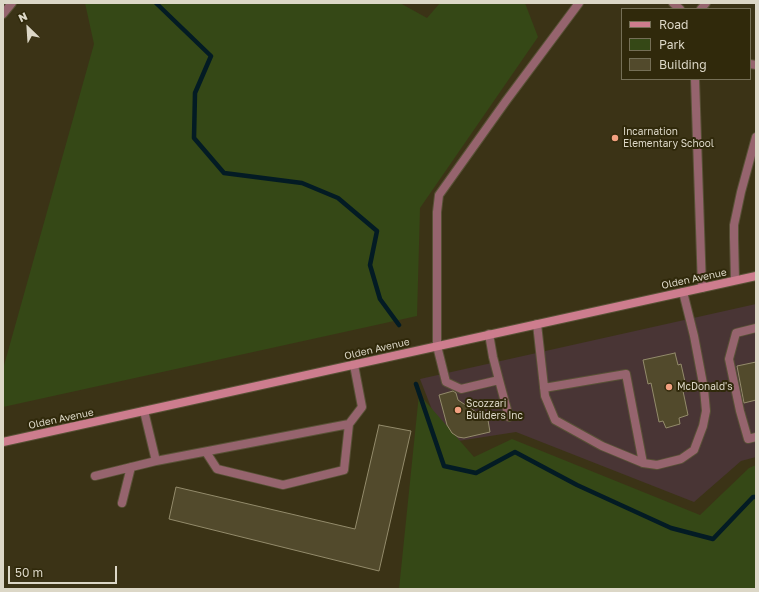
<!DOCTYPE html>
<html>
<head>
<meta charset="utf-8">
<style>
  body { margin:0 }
  #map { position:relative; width:759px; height:592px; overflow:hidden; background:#3b3316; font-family:"Golos Text",sans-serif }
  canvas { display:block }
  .frame { position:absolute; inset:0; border:4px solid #dcd7c7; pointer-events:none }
  .legend { position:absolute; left:621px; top:8px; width:130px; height:72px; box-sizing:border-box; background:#30290b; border:1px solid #756f56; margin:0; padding:5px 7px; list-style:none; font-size:12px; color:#dcd7c7 }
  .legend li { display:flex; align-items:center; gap:8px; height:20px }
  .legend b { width:20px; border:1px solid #756f56 }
  .north { position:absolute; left:8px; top:8px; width:40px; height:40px; -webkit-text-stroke:3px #30290b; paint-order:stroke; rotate:335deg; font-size:11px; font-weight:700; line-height:16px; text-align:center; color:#dcd7c7 }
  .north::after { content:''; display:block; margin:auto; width:14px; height:18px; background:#dcd7c7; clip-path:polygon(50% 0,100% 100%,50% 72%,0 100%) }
  .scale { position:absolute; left:8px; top:566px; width:109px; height:18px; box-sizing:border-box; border:2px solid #dcd7c7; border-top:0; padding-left:5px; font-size:12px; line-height:14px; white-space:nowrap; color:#dcd7c7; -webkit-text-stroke:3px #30290b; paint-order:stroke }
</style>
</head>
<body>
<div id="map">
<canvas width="759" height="592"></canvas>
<div class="frame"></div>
<ul class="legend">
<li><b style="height:5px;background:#cd7d8e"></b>Road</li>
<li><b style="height:11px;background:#354816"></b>Park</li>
<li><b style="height:11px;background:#524a2c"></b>Building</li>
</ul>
<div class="north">N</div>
<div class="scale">50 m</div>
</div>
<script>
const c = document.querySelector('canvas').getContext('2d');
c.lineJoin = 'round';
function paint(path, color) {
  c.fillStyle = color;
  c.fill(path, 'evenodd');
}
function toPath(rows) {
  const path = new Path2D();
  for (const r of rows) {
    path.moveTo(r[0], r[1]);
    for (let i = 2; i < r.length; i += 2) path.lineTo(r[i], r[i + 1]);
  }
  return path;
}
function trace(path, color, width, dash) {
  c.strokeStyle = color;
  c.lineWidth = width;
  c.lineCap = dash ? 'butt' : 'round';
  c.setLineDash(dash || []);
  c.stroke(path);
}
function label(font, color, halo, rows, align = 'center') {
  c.font = font + ' "Golos Text",sans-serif';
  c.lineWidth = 4;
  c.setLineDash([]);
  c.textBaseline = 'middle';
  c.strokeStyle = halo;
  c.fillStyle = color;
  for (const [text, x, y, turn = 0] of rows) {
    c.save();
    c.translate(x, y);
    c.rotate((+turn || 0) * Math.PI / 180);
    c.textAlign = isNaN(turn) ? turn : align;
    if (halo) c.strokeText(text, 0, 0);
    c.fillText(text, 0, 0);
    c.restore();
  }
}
paint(toPath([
  [756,304,756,457,741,461,694,502,516,432,445,443,420,379]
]), '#493535');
paint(toPath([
  [85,3,400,3,427,18,440,3,525,3,538,37,420,208,417,316,3,407,3,369,94,44],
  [419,394,474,457,512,439,700,515,749,468,756,465,756,589,399,589]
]), '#354816');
trace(toPath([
  [156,3,211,56,195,93,194,138,224,173,302,183,338,198,377,231,370,265,380,299,399,325],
  [416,384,444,466,476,473,515,452,577,485,671,528,713,539,753,497,756,497]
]), '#031b24', 4.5);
const building = toPath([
  [675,353,678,365,681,364,687,391,683,391,688,415,679,418,680,424,666,428,663,421,659,422,651,383,648,384,643,360,675,353],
  [756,362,756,400,744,403,737,366,756,362],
  [453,391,456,393,458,400,488,420,490,432,464,438,458,437,452,433,447,425,439,395,453,391],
  [379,425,411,431,379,571,169,519,176,487,355,529,379,425]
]);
paint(building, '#524a2c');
trace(building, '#938b6b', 1);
const service = toPath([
  [673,3,680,9],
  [701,9,706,3],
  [750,64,756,65],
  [695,79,702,288],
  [735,280,734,238,734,225,741,192,756,137],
  [537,324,545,396,555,420,602,446,643,463,657,465,681,459,694,450,703,426,706,411,704,389,694,336,683,292],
  [756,328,736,333,729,359,740,411,748,439,756,437],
  [489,334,493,357,499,380,461,389,446,382,437,346,437,212,439,195,506,101,579,3],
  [499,380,509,417],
  [544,388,626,374,643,463],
  [144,411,156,461],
  [206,452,217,469,283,485,344,470,349,424,362,407,354,365],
  [95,476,156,461,349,424],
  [122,503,131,467]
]);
const minor = toPath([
  [3,14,12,3]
]);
const secondary = toPath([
  [3,442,756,276]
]);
trace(service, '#585136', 10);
trace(minor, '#585136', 10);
trace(secondary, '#585136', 10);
trace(service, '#96646e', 8);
trace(minor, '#96646e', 8);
trace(secondary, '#cd7d8e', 8);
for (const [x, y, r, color] of [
  [615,138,4,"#f2a080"],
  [669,387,4,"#f2a080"],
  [458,410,4,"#f2a080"]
]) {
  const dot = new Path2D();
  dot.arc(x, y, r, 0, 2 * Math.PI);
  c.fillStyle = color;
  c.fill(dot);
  trace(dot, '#30290b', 1.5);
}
label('10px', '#dcd7c7', '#30290b', [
  ["Incarnation",623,132],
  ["Elementary School",623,144],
  ["McDonald's",677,387],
  ["Scozzari",466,404],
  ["Builders Inc",466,416]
], 'left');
label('10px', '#dcd7c7', '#30290b', [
  ["Olden Avenue",694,279,-12],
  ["Olden Avenue",377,349,-13],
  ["Olden Avenue",61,419,-12]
]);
</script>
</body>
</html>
